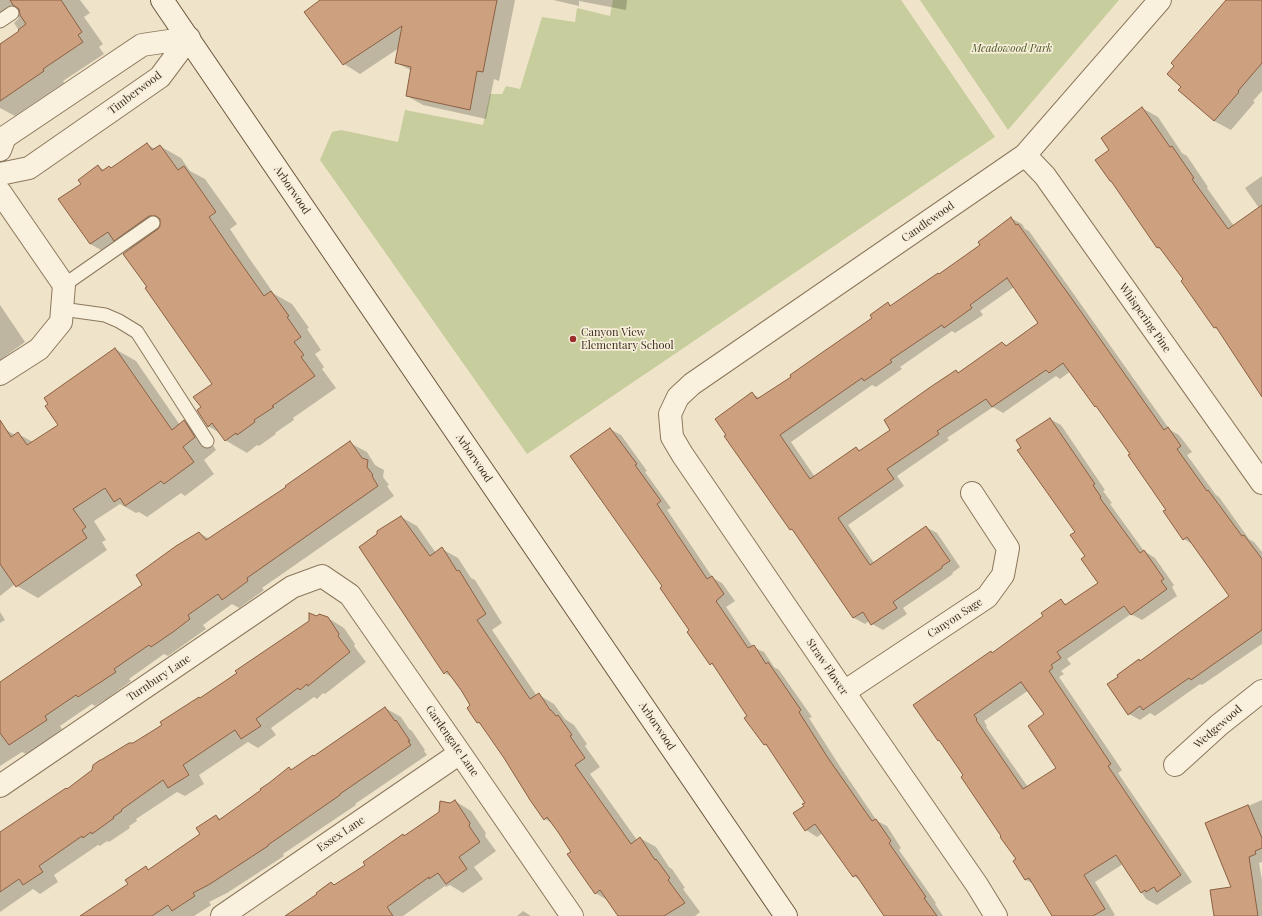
<!DOCTYPE html>
<html>
<head>
<meta charset="utf-8">
<style>
  body { margin:0 }
  canvas { display:block; background:#efe4c9 }
</style>
</head>
<body>
<canvas width="1262" height="916"></canvas>
<script>
const c = document.querySelector('canvas').getContext('2d');
c.lineJoin = 'round';
function paint(path, color) {
  c.fillStyle = color;
  c.fill(path, 'evenodd');
}
function toPath(rows) {
  const path = new Path2D();
  for (const r of rows) {
    path.moveTo(r[0], r[1]);
    for (let i = 2; i < r.length; i += 2) path.lineTo(r[i], r[i + 1]);
  }
  return path;
}
function trace(path, color, width, dash) {
  c.strokeStyle = color;
  c.lineWidth = width;
  c.lineCap = dash ? 'butt' : 'round';
  c.setLineDash(dash || []);
  c.stroke(path);
}
function label(font, color, halo, rows, align = 'center') {
  c.font = font + ' "Playfair Display",serif';
  c.lineWidth = 3.5;
  c.setLineDash([]);
  c.textBaseline = 'middle';
  c.strokeStyle = halo;
  c.fillStyle = color;
  for (const [text, x, y, turn = 0] of rows) {
    c.save();
    c.translate(x, y);
    c.rotate((+turn || 0) * Math.PI / 180);
    c.textAlign = isNaN(turn) ? turn : align;
    if (halo) c.strokeText(text, 0, 0);
    c.fillText(text, 0, 0);
    c.restore();
  }
}
paint(toPath([
  [613,0,901,0,995,137,527,454,320,160,332,132,341,130,398,142,405,110,483,125,490,94,502,94,506,86,520,89,542,17,575,22,577,8,610,16],
  [920,0,1119,0,1008,130]
]), '#c7cd9c');
paint(toPath([
  [0,0,80,0,90,13,84,17,103,44,99,47,104,54,63,81,64,83,15,116,0,108,0,45,20,32,14,23,19,18,16,16,0,26],
  [319,0,515,0,499,81,494,79,486,119,423,105,407,96,412,71,397,63,399,48,360,74,344,64],
  [553,0,627,0,626,10,579,1,579,6],
  [1228,0,1262,0,1262,91,1253,101,1255,102,1231,130,1214,121,1180,90,1182,86],
  [1142,108,1158,117,1182,153,1187,156,1208,187,1207,188,1234,226,1259,208,1245,188,1262,176,1262,395,1219,330,1215,328,1184,279,1163,251,1158,248,1113,182,1110,150],
  [147,144,155,149,160,146,181,158,190,171,205,179,237,224,230,229,247,255,274,294,292,304,309,328,307,329,321,350,315,354,324,367,322,369,336,388,293,418,294,420,275,433,276,434,259,446,257,445,247,453,225,440,220,433,208,426,202,408,214,384,148,287,131,249,125,246,112,256,90,244,82,184,98,166,104,170,109,167,112,168],
  [1011,218,1022,224,1025,229,1029,231,1170,430,1179,435,1192,452,1187,455,1216,495,1219,497,1249,539,1254,542,1262,552,1262,644,1202,685,1200,684,1155,716,1150,713,1140,720,1129,714,1139,660,1141,661,1231,597,1192,544,1184,539,1167,510,1132,454,1100,409,1095,406,1071,371,1060,379,1056,376,1003,413,993,407,947,438,949,440,897,476,904,486,848,525,874,563,926,527,937,533,960,567,952,573,953,574,903,608,907,614,883,630,872,624,869,621,865,624,854,618,795,532,791,529,752,394,760,398,792,377,873,319,888,304,892,306,940,275,982,245],
  [1014,287,1039,323,1008,346,1003,343,959,373,956,371,892,430,861,451,856,448,815,477,791,442,872,385,876,387,902,369,900,367,952,331,955,333,983,315,980,311],
  [0,305,25,342,0,360],
  [115,349,136,361,180,425,184,421,205,433,216,450,204,460,214,474,185,496,181,493,147,517,139,512,136,513,120,504,94,521,106,540,102,542,107,550,38,598,17,586,15,584,0,596,0,434,6,430,15,435,18,434,33,442,60,425],
  [1050,419,1061,425,1105,490,1103,491,1112,503,1110,504,1144,551,1155,558,1174,585,1172,587,1177,596,1142,620,1131,614,1067,659,1071,664,1061,671,1064,674,1059,677,1122,770,1118,773,1192,882,1157,905,1146,899,1123,864,1095,882,1115,915,1113,916,1054,916,1034,884,1026,880,1017,860,965,775,942,743,938,740,993,653,1045,616,1061,601,1068,605,1100,584,1086,556,1076,532,1022,448],
  [1029,690,1045,714,1057,768,1028,787,986,727,987,726,984,721],
  [610,429,621,435,647,471,645,472,671,508,667,510,713,578,722,583,735,601,726,607,753,647,764,652,774,667,779,670,812,717,809,718,839,765,877,821,887,826,901,848,899,850,936,903,935,904,943,916,885,916,861,881,854,876,823,833,817,837,806,830,794,814,805,806,806,803,769,747,764,744,749,716,715,666,711,664,663,586],
  [350,443,367,452,375,465,384,470,383,477,389,485,387,486,394,496,262,588,264,590,239,608,232,604,203,625,206,629,189,641,168,656,164,654,129,679,131,681,108,698,95,706,92,704,60,726,62,729,47,740,26,754,22,752,0,766,0,684,143,585,199,533,210,539,287,487],
  [401,517,417,526,436,553,442,549,458,558,471,578,475,580,502,623,492,630,537,696,539,695,554,704,565,719,574,725,587,744,585,746,600,767,590,774,637,840,640,838,656,847,669,867,672,869,685,888,683,889,700,912,695,916,619,916,609,901,595,893,573,852,553,824,545,819,483,725,478,723,469,708,472,705,453,678,445,673],
  [0,612,5,620,0,623],
  [328,618,344,628,355,644,354,646,366,662,325,694,323,693,317,699,314,697,271,728,276,735,258,748,248,742,199,775,204,784,185,796,177,792,136,819,137,821,129,826,130,828,109,842,107,841,100,846,98,845,54,875,58,882,40,894,33,889,0,912,0,837,201,699],
  [385,708,401,717,409,729,412,731,425,750,424,751,427,755,355,804,356,805,283,854,284,856,227,893,209,902,211,905,194,916,80,916,129,885,146,868,150,870,201,835,216,816,222,820,263,791,289,768,292,770,314,756],
  [1262,800,1262,862,1259,863,1262,880,1262,916,1218,916,1232,888,1207,824],
  [455,801,471,811,486,833,485,836,496,851,474,867,483,879,463,893,450,885,446,887,445,886,403,916,290,916,331,883,335,886,366,865,403,835,405,836],
  [523,911,531,916,517,916]
]), '#0003');
const building = toPath([
  [10,0,61,0,82,32,78,35,83,42,43,69,44,71,0,101,0,44,19,31,18,30,26,24,20,15,19,9,13,5,10,0],
  [320,0,497,0,483,72,477,71,470,110,406,96,411,67,395,63,402,26,343,65,304,12,320,0],
  [1226,0,1262,0,1262,63,1238,91,1239,92,1214,121,1178,90,1181,87,1167,74,1174,66,1171,63,1226,0],
  [1142,107,1170,147,1172,146,1194,178,1192,179,1228,229,1262,205,1262,397,1216,327,1214,328,1181,281,1183,279,1159,247,1157,248,1111,181,1110,181,1095,160,1109,150,1101,138,1142,107],
  [147,143,152,150,160,145,178,170,184,166,216,212,209,217,226,242,264,296,271,291,289,316,287,317,301,337,294,342,304,355,301,357,315,376,272,406,274,407,254,420,255,422,237,435,236,433,225,441,212,423,208,427,197,410,201,407,193,397,212,384,145,288,147,287,123,254,158,229,160,226,160,219,156,216,149,216,114,241,108,232,90,244,58,199,81,184,78,180,98,165,102,171,109,166,111,168,147,143],
  [1011,217,1016,225,1018,224,1072,299,1164,430,1168,427,1181,446,1177,449,1207,491,1208,490,1242,536,1244,535,1262,559,1262,630,1191,680,1189,678,1143,710,1140,706,1128,715,1107,684,1118,677,1117,675,1139,659,1140,661,1229,596,1187,537,1183,540,1163,511,1166,510,1128,455,1130,454,1096,406,1095,407,1063,363,1049,373,1046,370,992,407,986,399,937,431,939,434,887,469,894,479,838,518,870,565,926,526,950,561,942,566,942,568,893,602,897,608,871,625,863,612,853,618,792,529,790,530,724,436,726,435,715,419,752,392,757,399,791,377,790,375,820,354,872,318,870,315,888,302,890,306,938,273,939,274,980,245,978,242,1011,217],
  [1007,278,1038,323,1006,346,1002,342,958,373,956,370,929,388,884,420,890,430,859,451,856,447,810,479,780,435,862,378,864,381,892,362,890,360,942,325,944,328,972,308,970,305,1007,278],
  [115,348,172,430,184,420,195,437,183,447,194,462,164,484,161,481,125,506,120,498,114,502,105,488,73,509,86,527,82,530,87,538,16,587,0,564,0,420,11,437,18,432,27,445,58,425,45,406,48,404,44,398,115,348],
  [1050,418,1095,484,1093,485,1101,497,1100,498,1140,553,1144,550,1164,579,1161,581,1167,589,1131,615,1124,606,1057,652,1061,658,1051,665,1053,668,1049,671,1111,764,1108,766,1181,875,1157,892,1154,887,1146,892,1145,890,1141,893,1116,855,1084,875,1105,909,1093,916,1052,916,1029,878,1025,880,1013,861,1016,859,1000,837,1001,836,961,777,963,775,939,740,938,741,913,705,991,651,992,653,1043,616,1041,613,1061,599,1065,605,1098,583,1081,559,1085,556,1070,535,1075,532,1017,450,1021,448,1016,440,1050,418],
  [1021,682,1044,714,1028,726,1056,768,1023,789,976,720,977,719,974,715,1021,682],
  [610,428,637,464,635,465,661,501,657,504,707,579,712,576,724,594,716,601,748,648,754,645,766,664,768,662,801,710,799,712,828,758,872,821,876,819,891,841,889,843,926,897,924,898,937,916,884,916,856,875,853,877,815,824,805,831,793,813,804,806,802,804,805,803,766,744,764,745,744,718,747,716,712,663,710,665,687,632,689,630,660,588,662,586,570,456,610,428],
  [350,441,362,458,368,460,367,467,373,475,372,476,378,486,247,578,248,581,222,600,218,594,188,615,190,619,173,632,151,647,149,645,114,669,116,672,78,697,76,695,45,716,47,720,9,745,0,733,0,682,142,585,136,575,176,546,199,532,206,540,286,487,285,486,350,441],
  [401,516,430,556,442,547,457,571,459,570,486,614,477,620,530,699,539,693,550,710,551,710,556,716,558,715,572,735,570,736,585,758,575,765,631,844,640,837,655,860,656,859,670,878,668,880,685,903,664,916,618,916,600,890,595,894,567,854,571,852,558,832,547,817,544,820,530,800,504,758,479,722,477,723,467,708,470,705,461,690,447,671,444,674,359,547,377,534,377,531,401,516],
  [309,613,317,616,319,614,328,617,339,634,338,636,350,652,308,686,307,684,300,690,298,688,256,719,261,726,241,739,235,730,183,765,189,775,168,788,163,780,121,810,122,811,113,817,114,818,92,834,91,832,83,838,82,836,39,866,43,872,23,885,19,879,0,892,0,832,66,788,67,789,92,770,93,765,100,760,101,760,129,743,133,743,162,725,160,722,199,697,200,698,237,673,235,671,309,621,309,613],
  [385,707,395,721,396,720,410,741,408,741,411,745,340,794,340,795,268,845,268,846,210,884,193,893,195,896,172,911,168,905,152,916,80,916,128,884,125,880,146,866,148,870,200,834,196,828,216,815,219,820,261,790,260,789,269,783,289,767,291,770,313,755,314,756,385,707],
  [455,800,470,823,469,826,480,842,459,857,467,869,446,884,438,873,429,879,429,877,387,907,393,916,285,916,317,894,316,893,331,882,334,885,365,865,363,862,403,834,404,836,439,812,440,801,450,803,455,800],
  [1248,805,1262,838,1262,848,1255,851,1256,854,1249,857,1258,916,1214,916,1210,890,1231,887,1205,823,1248,805]
]);
paint(building, '#cda07f');
trace(building, '#8b6043', 1);
const lane = toPath([
  [0,21,12,13],
  [64,285,153,223],
  [62,309,105,315,119,321,137,332,207,441]
]);
const street = toPath([
  [0,150,5,137,142,45,189,38],
  [1025,155,1045,176,1262,483],
  [0,174,29,168,160,77,189,38],
  [0,192,64,285,61,322,39,349,0,374],
  [844,692,987,597,1003,575,1008,548,972,493],
  [1175,765,1219,725,1262,691],
  [0,786,292,587,322,576,350,595,460,753,572,916],
  [222,916,460,753],
  [996,916,977,885,844,692,682,454,672,437,670,414,678,397,692,384,1025,155,1160,0]
]);
const secondary = toPath([
  [162,0,786,916]
]);
trace(lane, '#8c775d', 15);
trace(street, '#8c775d', 24);
trace(secondary, '#6e5840', 24);
trace(lane, '#f9f1dd', 13);
trace(street, '#f9f1dd', 22);
trace(secondary, '#f9f1dd', 22);
for (const [x, y, r, color] of [
  [573,339,4,"#9b2e2d"]
]) {
  const dot = new Path2D();
  dot.arc(x, y, r, 0, 2 * Math.PI);
  c.fillStyle = color;
  c.fill(dot);
  trace(dot, '#f6eed9', 1.5);
}
label('italic 11px', '#4b5827', '#f6eed9', [
  ["Meadowood Park",1012,49]
]);
label('11px', '#3c2e21', '#f6eed9', [
  ["Timberwood",135,93,-37],
  ["Arborwood",292,190,56],
  ["Candlewood",928,222,-35],
  ["Whispering Pine",1145,318,55],
  ["Arborwood",474,458,56],
  ["Canyon Sage",955,618,-33],
  ["Straw Flower",827,667,56],
  ["Turnbury Lane",159,678,-34],
  ["Arborwood",657,726,56],
  ["Wedgewood",1218,727,-41],
  ["Gardengate Lane",452,741,55],
  ["Essex Lane",341,834,-34]
]);
label('11px', '#3c2e21', '#f6eed9', [
  ["Canyon View",581,333],
  ["Elementary School",581,346]
], 'left');
</script>
</body>
</html>
